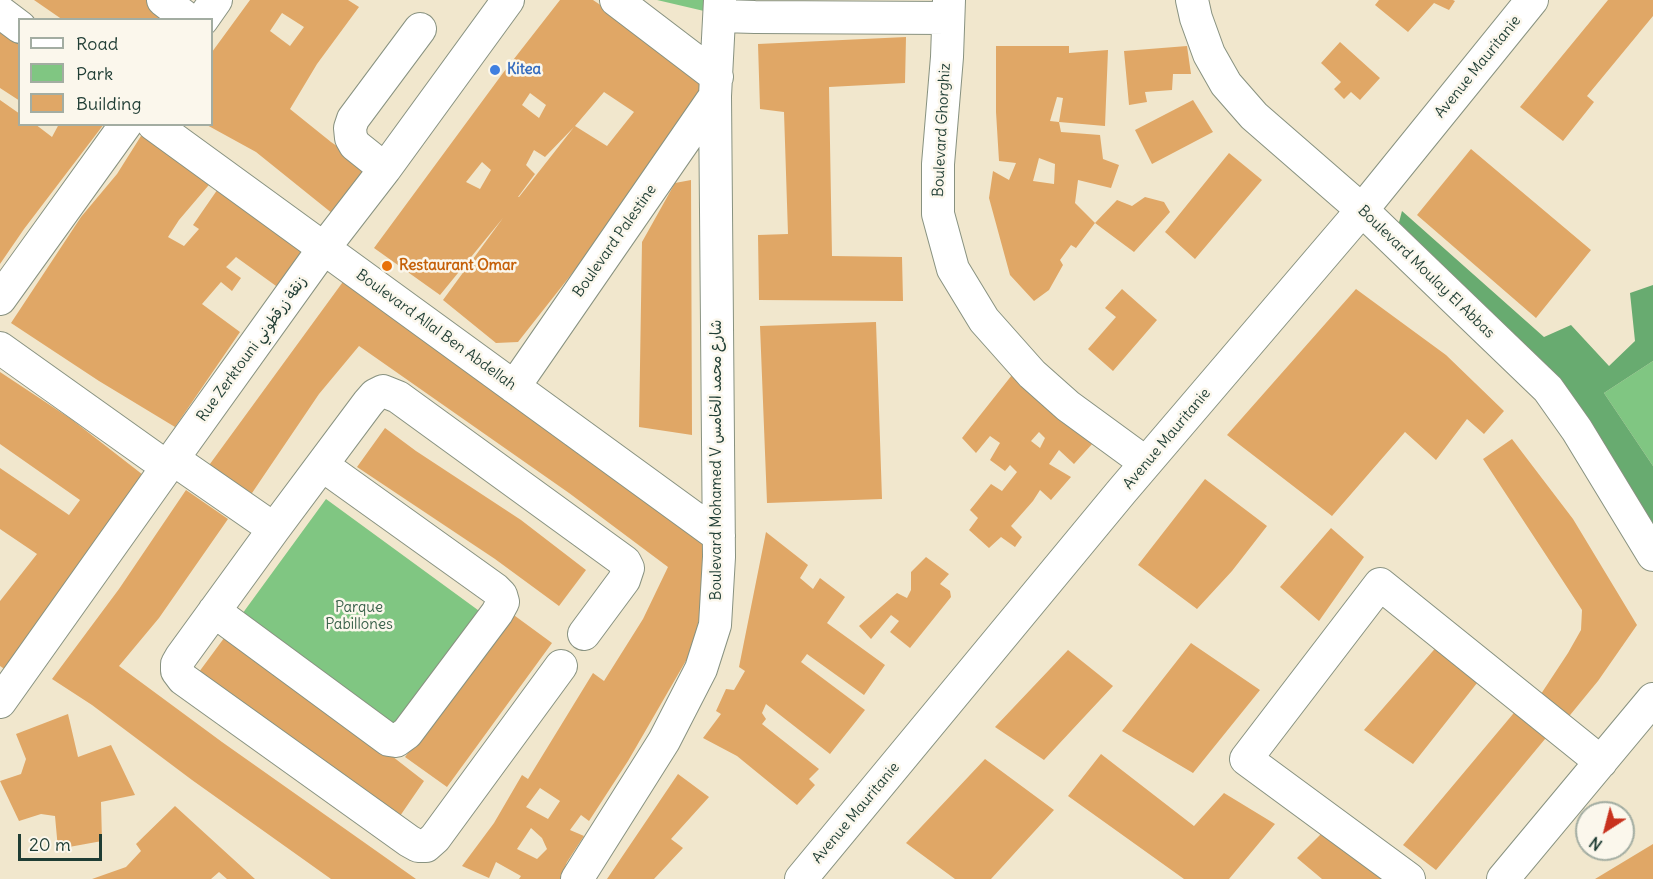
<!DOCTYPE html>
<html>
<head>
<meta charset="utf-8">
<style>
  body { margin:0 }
  #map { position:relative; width:1653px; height:879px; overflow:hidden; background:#f1e7cd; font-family:Delius,sans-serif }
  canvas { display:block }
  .legend { position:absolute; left:18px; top:18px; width:195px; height:108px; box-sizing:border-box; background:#fbf7ec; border:2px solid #a3ada2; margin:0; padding:8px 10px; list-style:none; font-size:18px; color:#1f3d34 }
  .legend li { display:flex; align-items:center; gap:12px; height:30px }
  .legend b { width:30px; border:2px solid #a3ada2 }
  .north { position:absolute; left:1575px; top:801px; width:60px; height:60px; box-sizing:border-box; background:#fbf7ec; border:2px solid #a3ada2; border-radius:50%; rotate:216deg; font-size:16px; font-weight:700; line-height:24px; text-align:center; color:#1f3d34 }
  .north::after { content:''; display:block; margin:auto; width:21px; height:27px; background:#c8321e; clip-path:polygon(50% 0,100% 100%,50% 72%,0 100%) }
  .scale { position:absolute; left:18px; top:834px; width:84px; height:27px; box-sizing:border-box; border:3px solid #1f3d34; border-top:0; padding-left:8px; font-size:18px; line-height:21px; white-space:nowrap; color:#1f3d34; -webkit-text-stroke:4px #fbf7ec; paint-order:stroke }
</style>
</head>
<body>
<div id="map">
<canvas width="1653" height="879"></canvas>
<ul class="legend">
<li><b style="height:8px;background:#fff"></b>Road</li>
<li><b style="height:16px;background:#80c682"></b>Park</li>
<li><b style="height:16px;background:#e0a766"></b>Building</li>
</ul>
<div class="north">N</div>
<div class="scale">20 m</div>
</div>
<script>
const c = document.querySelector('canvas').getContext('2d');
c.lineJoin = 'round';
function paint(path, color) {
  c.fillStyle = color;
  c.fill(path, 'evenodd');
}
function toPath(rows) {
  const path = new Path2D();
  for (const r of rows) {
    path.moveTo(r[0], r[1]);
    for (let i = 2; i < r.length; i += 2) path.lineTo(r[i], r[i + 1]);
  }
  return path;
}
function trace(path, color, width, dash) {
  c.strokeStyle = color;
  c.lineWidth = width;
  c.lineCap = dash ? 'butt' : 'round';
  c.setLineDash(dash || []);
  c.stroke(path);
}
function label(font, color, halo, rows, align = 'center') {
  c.font = font + ' Delius,"Playpen Sans Arabic",sans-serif';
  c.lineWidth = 5;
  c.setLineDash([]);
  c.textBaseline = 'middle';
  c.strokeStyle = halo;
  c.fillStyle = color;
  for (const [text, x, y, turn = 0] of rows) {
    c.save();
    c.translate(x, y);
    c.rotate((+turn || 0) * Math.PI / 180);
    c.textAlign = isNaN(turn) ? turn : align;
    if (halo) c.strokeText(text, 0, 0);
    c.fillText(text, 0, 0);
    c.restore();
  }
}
paint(toPath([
  [657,0,705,0,704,11],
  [1653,361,1653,466,1604,393],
  [326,499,482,613,393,735,237,621]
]), '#80c682');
paint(toPath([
  [1402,211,1544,337,1571,325,1609,366,1635,341,1630,293,1653,285,1653,361,1604,393,1653,466,1653,526,1398,226]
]), '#68ab70');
paint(toPath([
  [34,0,152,0,179,20,63,20],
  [250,0,348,0,359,7,317,64,290,109,331,142,373,171,338,218,256,152,205,124,212,124,212,52],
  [282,13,304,27,290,46,270,31],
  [560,0,593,0,703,74,701,100,648,177,518,342,496,343,443,300,503,218,440,295,374,248,503,73],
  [604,92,634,112,607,146,575,126],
  [530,93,546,105,539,118,522,105],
  [574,127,519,197,518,197,535,174,526,165,534,150,545,157],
  [482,162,491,170,480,189,466,182],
  [1379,0,1453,0,1455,1,1449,10,1434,3,1408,32,1375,5],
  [1608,0,1653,0,1653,16,1587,96,1594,102,1563,141,1520,107],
  [0,20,20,34,20,101,0,88],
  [906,37,905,83,829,87,832,256,902,257,903,301,759,300,758,235,788,234,784,112,760,109,758,44],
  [1340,42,1380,78,1360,100,1351,92,1344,99,1334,89,1341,82,1321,63],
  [996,46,1069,46,1069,53,1108,50,1105,126,1059,122,1061,132,1100,135,1103,159,1119,165,1111,188,1078,180,1075,203,1095,223,1076,248,1071,245,1060,260,1063,265,1049,290,1034,301,1010,275,989,198,993,171,1009,180,1016,163,999,161,996,112],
  [1057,97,1063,98,1059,122,1050,121],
  [1039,158,1055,164,1054,184,1033,181],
  [1187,46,1191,74,1173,74,1172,90,1145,92,1147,102,1129,105,1124,51],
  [0,100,20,114,20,124,35,124,52,137,59,124,104,124,24,229,0,264],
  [1193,100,1213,132,1152,164,1135,130],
  [146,128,214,179,179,220,168,237,184,246,199,229,193,225,222,183,313,248,283,291,236,257,226,267,241,278,232,291,221,282,202,304,240,332,175,427,99,381,11,323,81,217,117,174],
  [1471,149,1591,250,1536,318,1417,215],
  [1229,153,1262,180,1195,259,1165,232],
  [691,180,692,435,639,427,642,242,675,183],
  [1145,197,1164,202,1170,212,1134,252,1095,223,1117,200,1132,206],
  [345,279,708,543,705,596,691,652,628,761,589,821,581,815,570,830,584,836,567,862,560,879,519,879,521,876,496,862,489,878,462,866,494,823,522,775,528,779,593,673,604,681,643,619,668,567,569,493,359,346,319,394,250,496,207,468],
  [540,788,560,801,548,819,526,807],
  [531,828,542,838,547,849,537,859,517,849],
  [1122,289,1157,320,1113,371,1088,349,1116,317,1105,308],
  [1356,289,1446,355,1504,411,1484,434,1467,419,1436,460,1405,432,1332,516,1227,435],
  [876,322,882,499,767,503,760,326],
  [0,372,71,419,147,478,9,672,0,666,0,601,37,554,0,529,0,468,69,515,80,500,0,444],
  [1012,375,1093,443,1074,464,1059,450,1049,464,1071,477,1051,500,1040,490,1033,501,1011,526,1022,537,1015,547,1001,537,989,548,969,530,978,518,970,510,991,484,1002,491,1017,472,1010,465,1005,471,990,460,1000,443,990,436,976,453,962,438],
  [1039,432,1045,438,1040,448,1031,441],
  [385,428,416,451,521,520,586,570,559,606,495,559,357,467],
  [1512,439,1573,519,1637,625,1598,681,1566,720,1539,697,1568,653,1581,630,1582,610,1483,459],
  [1205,479,1267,526,1232,571,1197,609,1138,565],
  [186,490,228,519,159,618,119,666,222,742,416,879,331,879,192,780,92,705,52,679,119,589],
  [1331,528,1364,557,1319,621,1280,587],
  [766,532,808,565,800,578,813,589,820,578,845,597,827,623,885,665,864,695,807,654,801,662,865,710,830,754,766,704,762,713,766,719,762,724,819,769,809,779,815,785,797,805,737,756,703,738,721,714,716,711,726,689,734,690,745,671,739,667],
  [926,557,949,574,940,584,950,591,951,597,910,648,890,632,899,621,891,615,871,639,859,626,897,593,907,598,911,590,911,572],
  [511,613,552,643,447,787,405,757],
  [230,630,424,781,400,816,199,672],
  [1191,643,1260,690,1193,773,1122,731],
  [1439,644,1481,678,1413,764,1364,730],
  [1068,650,1113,686,1044,760,995,727],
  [1518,708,1550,733,1436,870,1403,845],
  [68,714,78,757,111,745,135,795,101,802,102,841,58,849,55,816,41,814,19,821,0,781,21,774,26,759,16,734],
  [1101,754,1194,826,1224,793,1275,824,1229,879,1184,879,1068,796],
  [985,759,1054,810,991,879,955,879,906,843],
  [678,774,709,797,671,839,683,848,654,879,607,879],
  [175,806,255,879,227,879,219,872,211,879,92,879,126,867,141,851,136,844],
  [1329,826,1396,879,1322,879,1297,858],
  [1653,844,1653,879,1595,879]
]), '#e0a766');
const minor = toPath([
  [163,0,189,20],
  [616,0,717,77],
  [949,0,947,57,938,164,938,214,953,269,984,320,1032,374,1068,406,1146,463],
  [1192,0,1196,18,1209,54,1226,84,1254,116,1362,210,1548,389,1577,430,1653,555],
  [0,12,20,27],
  [720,16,755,17,948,18],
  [202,20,216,0],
  [153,124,719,536],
  [385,169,355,145,351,138,350,128,353,119,420,29],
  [0,299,126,124],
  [0,348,167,467],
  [514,387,715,96],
  [173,459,274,529],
  [214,611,389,740,396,741,407,733,497,613,503,602,501,595,495,589,322,465],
  [561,666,435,838,426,846,418,846,409,841,183,679,177,671,177,664,181,657,274,529,368,403,375,395,383,391,398,397,625,562,628,568,624,580,584,634],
  [0,702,167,467,324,248,385,169,508,0],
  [577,879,664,741,701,669,715,625,719,557,715,96,720,0],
  [801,879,1122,491,1362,210,1532,0],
  [1409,879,1246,759,1380,584,1601,762],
  [1503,879,1653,699]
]);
trace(minor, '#889280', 34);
trace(minor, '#fff', 32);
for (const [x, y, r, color] of [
  [495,70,6,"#3f7fe0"],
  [387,266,6,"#e8710a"]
]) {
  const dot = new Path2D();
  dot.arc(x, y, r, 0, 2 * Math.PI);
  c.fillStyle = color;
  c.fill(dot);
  trace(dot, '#fbf7ec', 2);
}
label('15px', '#1f3d34', '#fbf7ec', [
  ["Avenue Mauritanie",1478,67,-51],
  ["Boulevard Ghorghiz",942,130,-87],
  ["Boulevard Palestine",615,241,-55],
  ["Boulevard Moulay El Abbas",1426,272,44],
  ["Boulevard Allal Ben Abdellah",436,330,36],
  ["Rue Zerktouni زنقة زرقطوني",252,349,-54],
  ["Avenue Mauritanie",1167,439,-50],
  ["Boulevard Mohamed V شارع محمد الخامس",717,460,-90],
  ["Avenue Mauritanie",856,813,-50]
]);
label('bold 15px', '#366cbe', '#fbf7ec', [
  ["Kitea",507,70]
], 'left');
label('bold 15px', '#c56008', '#fbf7ec', [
  ["Restaurant Omar",399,266]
], 'left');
label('15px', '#375f48', '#fbf7ec', [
  ["Parque",359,608],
  ["Pabillones",359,625]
]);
</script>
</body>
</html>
